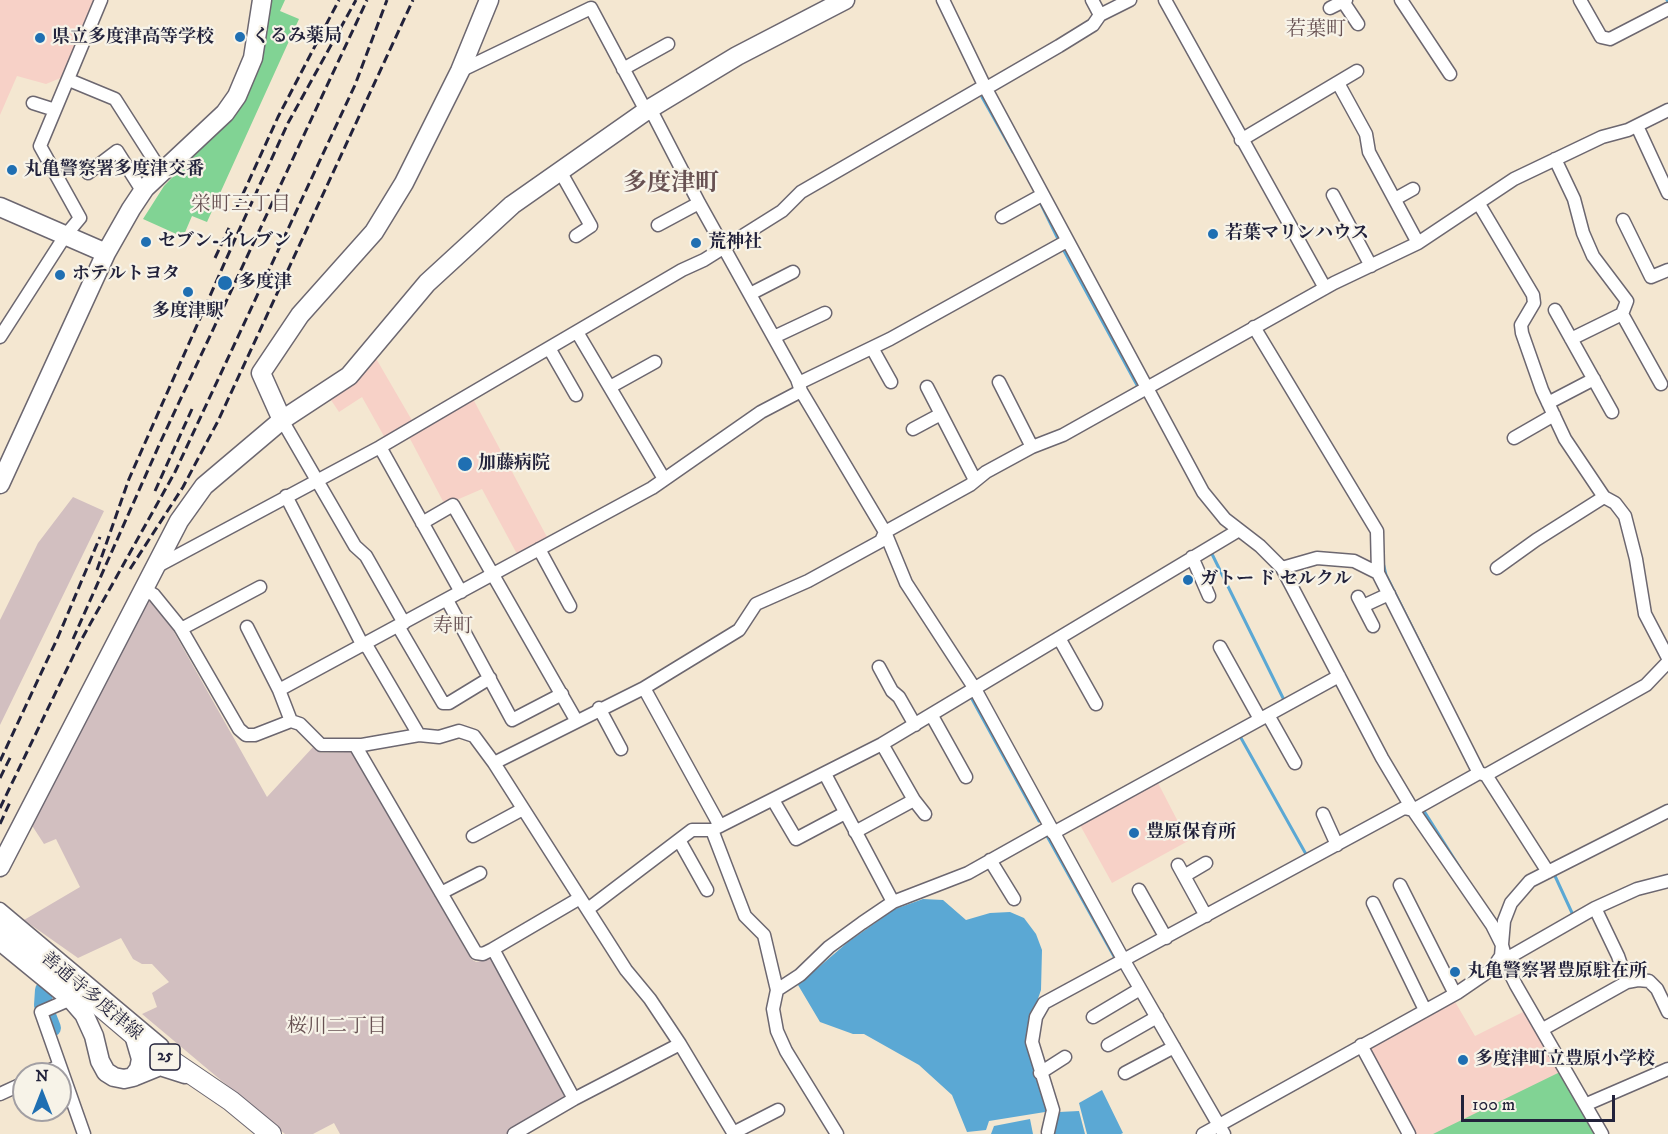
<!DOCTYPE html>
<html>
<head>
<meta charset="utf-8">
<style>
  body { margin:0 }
  #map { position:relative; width:1668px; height:1134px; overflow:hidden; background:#f4e7d1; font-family:"IM FELL DW Pica",serif }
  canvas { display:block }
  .north { position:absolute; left:12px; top:1062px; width:60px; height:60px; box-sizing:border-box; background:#f7f3e8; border:2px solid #a29fa3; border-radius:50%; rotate:0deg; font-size:16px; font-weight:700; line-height:24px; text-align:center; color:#22223b }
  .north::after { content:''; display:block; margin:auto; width:21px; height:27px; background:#1f6fb2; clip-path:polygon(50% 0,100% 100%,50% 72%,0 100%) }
  .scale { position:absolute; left:1461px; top:1095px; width:154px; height:27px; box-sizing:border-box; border:3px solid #22223b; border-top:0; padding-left:8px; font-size:18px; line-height:21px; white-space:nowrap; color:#22223b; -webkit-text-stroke:4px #f7f3e8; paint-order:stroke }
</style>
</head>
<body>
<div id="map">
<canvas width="1668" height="1134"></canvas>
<div class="north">N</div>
<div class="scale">100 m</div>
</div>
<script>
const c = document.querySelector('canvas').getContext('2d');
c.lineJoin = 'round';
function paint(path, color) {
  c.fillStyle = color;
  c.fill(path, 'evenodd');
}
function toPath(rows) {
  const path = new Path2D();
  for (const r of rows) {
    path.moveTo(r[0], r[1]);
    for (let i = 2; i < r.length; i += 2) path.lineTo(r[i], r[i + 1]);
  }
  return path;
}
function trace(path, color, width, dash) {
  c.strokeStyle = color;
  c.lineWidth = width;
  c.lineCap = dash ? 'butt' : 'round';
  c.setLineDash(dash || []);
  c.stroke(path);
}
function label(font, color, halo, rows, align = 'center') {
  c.font = font + ' "IM FELL DW Pica","Noto Serif JP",serif';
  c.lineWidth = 4.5;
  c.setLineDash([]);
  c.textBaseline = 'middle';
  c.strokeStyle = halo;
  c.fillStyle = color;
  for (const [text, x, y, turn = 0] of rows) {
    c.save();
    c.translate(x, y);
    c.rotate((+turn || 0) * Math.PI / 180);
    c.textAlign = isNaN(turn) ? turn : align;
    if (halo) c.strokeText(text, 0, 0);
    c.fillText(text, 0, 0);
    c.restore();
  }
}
paint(toPath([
  [0,0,97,0,63,77,46,84,17,76,0,115],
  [374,355,417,429,472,397,547,537,517,554,482,489,445,505,408,435,385,438,362,397,339,412,329,397],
  [1158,783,1188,841,1112,883,1080,825],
  [1454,1000,1475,1036,1525,1011,1594,1134,1413,1134,1367,1047]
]), '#f7d1c7');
paint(toPath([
  [73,497,104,511,0,725,0,620,38,543],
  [150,599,176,631,174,632,267,797,314,746,321,753,352,752,471,959,476,962,494,958,570,1097,506,1134,340,1134,334,1123,313,1134,285,1134,142,1014,157,1007,152,993,169,982,152,964,142,964,133,959,121,938,78,958,24,920,80,887,56,839,44,844,31,824,145,600]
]), '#d2bfc0');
paint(toPath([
  [270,0,285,0,280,11,299,19,207,222,192,216,183,237,143,219,164,186,213,135],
  [1560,1072,1594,1134,1433,1134]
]), '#81d394');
paint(toPath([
  [923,899,943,900,966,920,990,913,1010,912,1024,918,1036,934,1042,950,1041,990,1032,1016,1048,1109,1045,1112,989,1121,986,1130,967,1132,952,1095,919,1065,864,1034,853,1034,820,1022,798,985,848,942,895,909],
  [1102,1090,1123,1133,1121,1134,1087,1134,1079,1103],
  [1079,1111,1085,1134,1054,1134,1059,1112],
  [1030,1119,1033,1134,991,1134,994,1126]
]), '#5ba8d4');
trace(toPath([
  [1667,0,1668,2],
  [982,97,1013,152],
  [1039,200,1059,241],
  [1063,249,1138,387],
  [1211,552,1284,700,1282,701],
  [1383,562,1386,575,1432,667],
  [972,699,1039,821],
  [1241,738,1307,856],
  [1424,811,1460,868],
  [1047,836,1116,960],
  [1555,876,1573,915]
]), '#5ba8d4', 3);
trace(toPath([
  [44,990,43,1005,52,1028]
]), '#5ba8d4', 18);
const street = toPath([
  [943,0,985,87,1203,492,1225,519,1260,546,1282,568,1382,758,1413,810,1492,925,1502,945,1509,971,1516,985,1602,1134],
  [1092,0,1100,15],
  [1165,0,1325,288],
  [1342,0,1358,24],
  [1401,0,1450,74],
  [1580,0,1601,37,1610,39,1668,9],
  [1330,8,1346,0],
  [623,69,668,44],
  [460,71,591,8,646,111,654,116,699,203,797,379,801,391,885,532,906,583,975,689,1123,959,1224,1134],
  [69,80,115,99,161,171],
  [1338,83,1366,134,1369,152,1418,243],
  [33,103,55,110],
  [1637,126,1668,193],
  [1241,140,1357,71],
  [1555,159,1574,199,1583,233,1593,256,1627,301,1622,314,1571,339],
  [560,171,591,226,576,236],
  [88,173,117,151,143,192],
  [1333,195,1371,266],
  [1395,199,1413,189],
  [1479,204,1533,295,1534,303,1521,325,1522,333,1542,390,1565,439,1604,497,1615,503,1625,516,1636,559,1645,614,1668,658],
  [1002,217,1042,195],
  [1623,220,1651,277,1668,270],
  [658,225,699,203],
  [750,294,793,272],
  [1555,310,1612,412],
  [1622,314,1661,384],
  [1254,327,1377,531,1378,573],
  [577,332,664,479],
  [0,337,65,236,80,218,40,146,101,0],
  [774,337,825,313],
  [549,348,576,395],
  [872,348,891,382],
  [999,382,1032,447],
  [799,383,890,339,1067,241],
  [610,387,655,362],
  [927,387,975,480],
  [1548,403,1594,379],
  [282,420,355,546,366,556,404,623],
  [913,429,941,414],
  [1514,438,1554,415],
  [380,447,461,592],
  [286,496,362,644,368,648,419,735],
  [422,523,453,505,576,720],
  [539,549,570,606],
  [1192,557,1209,596],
  [156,567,380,447,682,270,704,260,782,211,801,192,979,89,990,86,1059,46,1093,25,1100,15,1130,0],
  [1282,568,1317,558,1354,561,1378,573,1479,773,1486,775,1548,872],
  [1497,568,1536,540,1604,497],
  [144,589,154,595,180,627,239,729,246,735,255,735,291,721,300,724,321,745,362,745,419,735,439,737,459,731,474,736,494,763,626,970,650,999,680,1044,734,1134],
  [1358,597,1373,626],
  [447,600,512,720,562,694],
  [1363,606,1389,594],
  [398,626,443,703,449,703,490,678],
  [247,627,279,690,291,721],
  [181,629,260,587],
  [1059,638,1096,704],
  [1220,647,1260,719],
  [879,667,892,691,899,697,915,725],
  [644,688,720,826],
  [279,690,652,488,761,412,801,391],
  [599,708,621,749],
  [1268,715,1295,763],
  [932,716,966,777],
  [882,744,914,800,925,814],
  [355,745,476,953,483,954,493,949],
  [494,763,644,688,739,630,756,604,808,581,881,541,885,532,970,485,986,472,1032,447,1063,435,1334,283,1418,243,1514,179,1602,137,1628,130,1668,110],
  [825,774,893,902],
  [1486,775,1646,685,1668,662],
  [773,800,796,839,845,813],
  [1323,814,1337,845],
  [712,830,745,916,764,935,777,990,773,1009,777,1031,786,1051,837,1134],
  [855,832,914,800],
  [1053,833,1339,676],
  [473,836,523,809],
  [679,840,707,890],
  [990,860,1014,899],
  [1178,865,1206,916],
  [1184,876,1206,863],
  [1400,885,1455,994],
  [1139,890,1166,938],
  [441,893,480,873],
  [1373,903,1425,1010],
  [1595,908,1618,956,1627,982],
  [0,909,162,1045],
  [588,909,692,830,712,830,882,744,1239,530],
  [1506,959,1595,908,1637,889,1668,881],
  [777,990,800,975,829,947,862,923,893,902,968,873,1050,827],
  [71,999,41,1012,84,1134],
  [1093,1017,1140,989],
  [1543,1029,1627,982,1638,980,1649,981,1657,989,1668,1012],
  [1108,1045,1157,1017],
  [1361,1045,1409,1134],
  [1040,1073,1065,1057],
  [1125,1073,1174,1047],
  [42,1074,59,1066],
  [0,1094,24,1083],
  [574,1099,493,949,580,898],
  [1587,1104,1668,1069],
  [1048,1132,1053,1110,1032,1042,1036,1017,1044,1003,1404,808,1413,810,1479,773],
  [733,1133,778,1110],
  [514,1134,574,1099,680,1044],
  [1203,1134,1457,993,1492,969,1501,956,1504,921,1511,903,1530,881,1668,811]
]);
const secondary = toPath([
  [0,207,106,253],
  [282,420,261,373,300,315,374,232,404,183,460,71,489,0],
  [0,484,106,253,131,209,145,188,225,113,237,96,253,58,262,0],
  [0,867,179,521,204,486,282,420,349,376,427,283,512,205,646,111,737,56,845,0],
  [0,941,71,999,84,1014,94,1036,100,1061,106,1072,114,1077,124,1079,133,1077,139,1069,141,1059,134,1035],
  [133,1077,160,1066,185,1074]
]);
const primary = toPath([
  [0,921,134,1035,231,1101,271,1134]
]);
trace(street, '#6c6770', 15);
trace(secondary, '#6c6770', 21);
trace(primary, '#6c6770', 22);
trace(street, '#fff', 12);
trace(secondary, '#fff', 18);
trace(primary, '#fff', 20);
trace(toPath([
  [237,207,278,117,339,0],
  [215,258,229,228],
  [155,491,192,409],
  [130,569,183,487,218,421,413,0],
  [97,570,129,479,236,237,288,123,356,0],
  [73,639,160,443,367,0],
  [0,761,58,637,100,537],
  [0,778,12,754],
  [0,808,79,644,175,472,355,85,387,0],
  [0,824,10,802]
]), '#22223b', 3, [9, 4.5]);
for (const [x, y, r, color] of [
  [240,37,6,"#1f6fb2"],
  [40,38,6,"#1f6fb2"],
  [12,170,6,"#1f6fb2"],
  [1213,234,6,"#1f6fb2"],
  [146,242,6,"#1f6fb2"],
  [696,243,6,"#1f6fb2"],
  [60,275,6,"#1f6fb2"],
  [225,283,8,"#1f6fb2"],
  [188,292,6,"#1f6fb2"],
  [465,464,8,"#1f6fb2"],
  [1188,580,6,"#1f6fb2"],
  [1134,833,6,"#1f6fb2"],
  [1455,972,6,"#1f6fb2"],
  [1463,1060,6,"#1f6fb2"]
]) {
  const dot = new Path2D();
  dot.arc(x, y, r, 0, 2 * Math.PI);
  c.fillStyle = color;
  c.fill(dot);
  trace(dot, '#f7f3e8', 2);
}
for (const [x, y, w] of [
  [165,1057,30]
]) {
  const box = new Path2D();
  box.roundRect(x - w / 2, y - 13, w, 26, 4.5);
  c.fillStyle = '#f7f3e8';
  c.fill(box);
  trace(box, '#22223b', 1.5);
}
label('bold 16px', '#22223b', null, [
  ["25",165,1057]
]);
label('bold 18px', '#22223b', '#f7f3e8', [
  ["くるみ薬局",252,37],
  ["県立多度津高等学校",52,38],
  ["丸亀警察署多度津交番",24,170],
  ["若葉マリンハウス",1225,234],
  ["セブン-イレブン",158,242],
  ["荒神社",708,243],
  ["ホテルトヨタ",72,275],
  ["多度津",238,283],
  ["多度津駅",188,312,"center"],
  ["加藤病院",478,464],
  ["ガトー ド セルクル",1200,580],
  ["豊原保育所",1146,833],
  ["丸亀警察署豊原駐在所",1467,972],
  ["多度津町立豊原小学校",1475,1060]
], 'left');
label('18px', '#22223b', '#f7f3e8', [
  ["善通寺多度津線",91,997,40]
]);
label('20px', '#675152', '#f7f3e8', [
  ["若葉町",1316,31],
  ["栄町三丁目",241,206],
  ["寿町",453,628],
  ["桜川二丁目",337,1028]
]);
label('bold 24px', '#675152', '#f7f3e8', [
  ["多度津町",671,185]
]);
</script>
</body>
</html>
